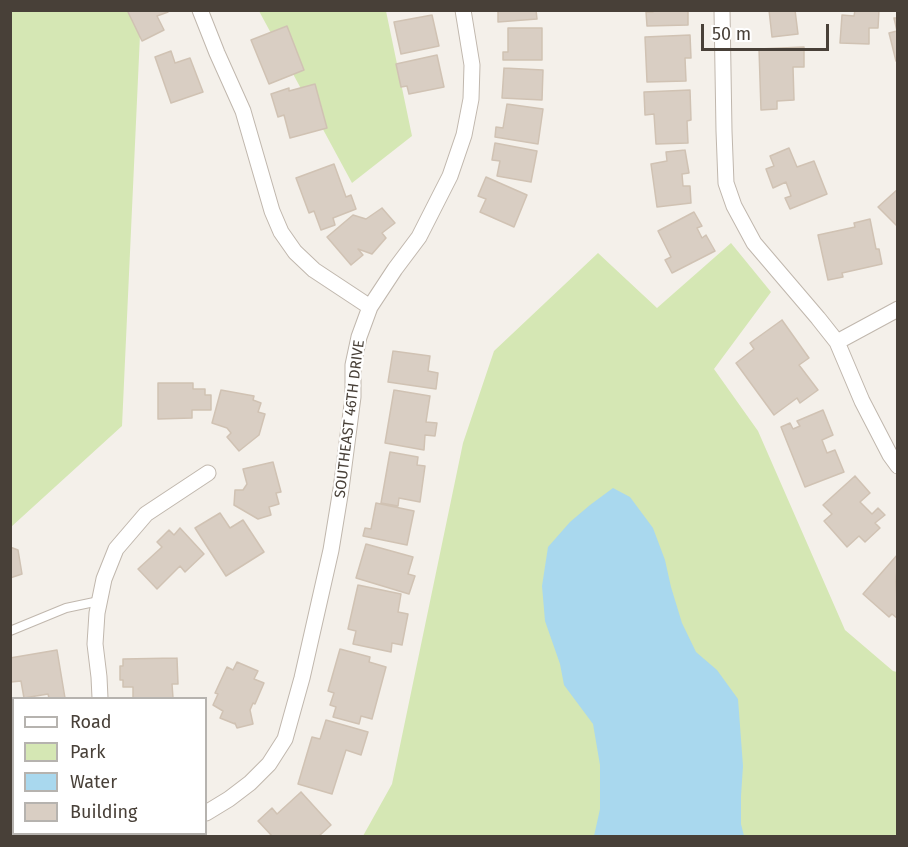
<!DOCTYPE html>
<html>
<head>
<meta charset="utf-8">
<style>
  body { margin:0 }
  #map { position:relative; width:908px; height:847px; overflow:hidden; background:#f4f0ea; font-family:"Fira Sans",sans-serif }
  canvas { display:block }
  .frame { position:absolute; inset:0; border:12px solid #484038; pointer-events:none }
  .legend { position:absolute; left:12px; top:697px; width:195px; height:138px; box-sizing:border-box; background:#fff; border:2px solid #b6b3af; margin:0; padding:8px 10px; list-style:none; font-size:18px; color:#484038 }
  .legend li { display:flex; align-items:center; gap:12px; height:30px }
  .legend b { width:30px; border:2px solid #b6b3af }
  .scale { position:absolute; left:701px; top:24px; width:128px; height:27px; box-sizing:border-box; border:3px solid #484038; border-top:0; padding-left:8px; font-size:18px; line-height:21px; white-space:nowrap; color:#484038; -webkit-text-stroke:4px #fff; paint-order:stroke }
</style>
</head>
<body>
<div id="map">
<canvas width="908" height="847"></canvas>
<div class="frame"></div>
<ul class="legend">
<li><b style="height:8px;background:#fff"></b>Road</li>
<li><b style="height:16px;background:#d5e7b4"></b>Park</li>
<li><b style="height:16px;background:#a9d8ee"></b>Water</li>
<li><b style="height:16px;background:#d9cec3"></b>Building</li>
</ul>
<div class="scale">50 m</div>
</div>
<script>
const c = document.querySelector('canvas').getContext('2d');
c.lineJoin = 'round';
function paint(path, color) {
  c.fillStyle = color;
  c.fill(path, 'evenodd');
}
function toPath(rows) {
  const path = new Path2D();
  for (const r of rows) {
    path.moveTo(r[0], r[1]);
    for (let i = 2; i < r.length; i += 2) path.lineTo(r[i], r[i + 1]);
  }
  return path;
}
function trace(path, color, width, dash) {
  c.strokeStyle = color;
  c.lineWidth = width;
  c.lineCap = dash ? 'butt' : 'round';
  c.setLineDash(dash || []);
  c.stroke(path);
}
function label(font, color, halo, rows, align = 'center') {
  c.font = font + ' "Fira Sans",sans-serif';
  c.lineWidth = 4.5;
  c.setLineDash([]);
  c.textBaseline = 'middle';
  c.strokeStyle = halo;
  c.fillStyle = color;
  for (const [text, x, y, turn = 0] of rows) {
    c.save();
    c.translate(x, y);
    c.rotate((+turn || 0) * Math.PI / 180);
    c.textAlign = isNaN(turn) ? turn : align;
    if (halo) c.strokeText(text, 0, 0);
    c.fillText(text, 0, 0);
    c.restore();
  }
}
paint(toPath([
  [11,11,131,11,140,35,122,426,11,527],
  [259,11,386,11,412,136,352,183],
  [731,243,771,292,714,369,758,431,845,630,893,671,897,672,897,836,363,836,392,784,463,443,494,351,598,253,657,308]
]), '#d5e7b4');
paint(toPath([
  [613,488,630,497,653,528,665,560,671,587,682,623,696,652,717,670,738,699,743,766,741,796,741,824,744,836,594,836,600,809,600,765,593,724,564,685,560,664,545,621,542,586,548,547,570,522,590,505]
]), '#a9d8ee');
const building = toPath([
  [127,10,167,10,168,12,157,16,164,30,142,41,127,10],
  [498,10,536,10,537,19,498,22,498,10],
  [653,10,688,10,688,25,647,26,646,12,653,12,653,10],
  [769,10,795,10,798,34,772,37,769,10],
  [855,10,879,10,878,28,869,28,869,44,840,43,842,15,854,16,855,10],
  [432,15,439,46,401,54,394,22,432,15],
  [894,18,898,18,898,61,896,61,889,33,897,31,894,18],
  [287,26,304,70,269,84,251,40,287,26],
  [508,28,542,28,542,60,503,60,503,52,508,52,508,28],
  [690,35,691,58,685,58,686,81,647,82,645,37,690,35],
  [804,47,804,67,793,67,794,100,777,101,777,109,761,110,759,49,804,47],
  [171,51,175,63,190,58,203,92,171,103,155,57,171,51],
  [437,55,444,87,409,94,407,86,401,87,396,64,437,55],
  [504,68,543,70,542,100,502,98,504,68],
  [315,84,327,128,290,138,284,115,278,117,271,94,289,88,289,91,315,84],
  [690,90,691,120,687,121,688,143,656,144,654,114,645,115,644,92,690,90],
  [507,104,543,109,538,144,495,137,496,127,503,128,507,104],
  [495,143,537,151,531,182,497,176,500,161,492,160,495,143],
  [789,148,797,167,814,161,827,194,790,209,785,198,791,196,786,182,773,188,766,169,774,166,770,156,789,148],
  [685,150,689,173,682,174,683,186,690,186,691,203,657,207,651,164,667,161,666,152,685,150],
  [334,164,346,197,351,195,356,209,333,218,335,225,321,230,314,211,309,213,296,178,334,164],
  [486,177,527,195,514,227,480,212,486,199,478,196,486,177],
  [898,189,898,227,878,207,898,189],
  [382,208,395,223,382,233,386,238,372,254,358,249,363,255,351,265,327,237,353,215,366,219,382,208],
  [694,212,702,226,697,228,702,238,706,235,715,251,672,273,665,260,671,257,658,231,694,212],
  [870,219,876,249,879,249,882,264,842,273,843,277,828,280,818,235,855,227,854,223,870,219],
  [782,320,809,358,799,365,818,390,800,403,797,398,774,415,736,363,754,349,750,343,782,320],
  [393,351,430,356,428,371,438,373,436,389,388,382,393,351],
  [158,383,193,383,193,389,205,389,205,395,211,395,211,410,192,410,192,418,158,419,158,383],
  [221,390,254,396,253,400,261,403,258,412,265,414,259,435,239,451,227,437,231,433,227,428,212,423,221,390],
  [394,390,430,396,426,422,437,423,435,436,425,435,424,450,385,443,394,390],
  [823,410,833,435,822,440,827,453,835,450,844,472,805,487,781,427,790,423,793,429,800,426,797,421,823,410],
  [390,452,418,457,417,465,425,466,420,502,399,498,398,506,381,503,390,452],
  [273,462,281,492,276,493,279,504,269,507,271,515,258,519,234,505,235,490,243,490,247,484,243,469,273,462],
  [855,476,870,493,860,502,872,514,878,508,885,515,875,523,880,528,865,542,859,536,847,547,824,521,832,514,823,505,855,476],
  [376,503,414,511,407,545,363,536,365,528,371,529,376,503],
  [220,513,230,528,243,520,264,552,226,576,195,528,220,513],
  [180,528,204,554,185,572,180,566,157,589,138,569,162,547,157,542,169,530,174,535,180,528],
  [366,544,413,557,408,574,415,576,409,594,356,578,366,544],
  [10,547,18,550,22,574,10,578,10,547],
  [898,554,896,582,898,619,892,614,889,617,863,594,898,554],
  [358,585,401,594,398,612,408,614,402,645,392,643,391,652,353,644,356,631,348,629,358,585],
  [340,649,370,657,369,662,386,667,372,719,361,716,359,724,333,717,336,707,330,705,334,693,328,691,340,649],
  [57,650,65,698,49,698,48,694,24,698,21,681,11,682,10,658,57,650],
  [177,658,178,684,172,684,173,698,133,698,133,687,123,687,123,680,120,680,120,666,123,666,123,659,177,658],
  [237,662,258,671,254,679,264,683,255,704,253,703,250,710,253,724,237,728,235,723,235,724,220,718,223,711,213,705,218,694,215,693,227,667,233,670,237,662],
  [326,720,368,732,361,755,346,750,332,794,298,784,312,737,320,739,326,720],
  [10,730,14,731,14,798,11,797,10,730],
  [301,792,331,825,319,836,272,836,258,821,272,808,277,814,301,792]
]);
paint(building, '#d9cec3');
trace(building, '#d0c2b3', 1.5);
const service = toPath([
  [10,631,66,608,99,601]
]);
const minor = toPath([
  [200,10,217,53,243,111,272,211,281,232,295,252,314,270,370,307],
  [722,10,724,131,726,183,734,206,754,243,818,318,837,342,862,401,890,455,898,466],
  [837,342,898,309],
  [100,698,99,677,95,644,97,613,104,579,116,549,146,514,208,473],
  [206,813,229,799,250,783,269,764,285,739,302,678,331,550,341,489,353,397,353,365,359,337,370,307,395,269,419,237,450,176,464,135,471,99,472,65,463,10],
  [94,836,95,834]
]);
trace(service, '#c0b7ad', 10);
trace(minor, '#c0b7ad', 17);
trace(service, '#fff', 8);
trace(minor, '#fff', 15);
label('15px', '#484038', '#fff', [
  ["SOUTHEAST 46TH DRIVE",350,419,-83]
]);
</script>
</body>
</html>
